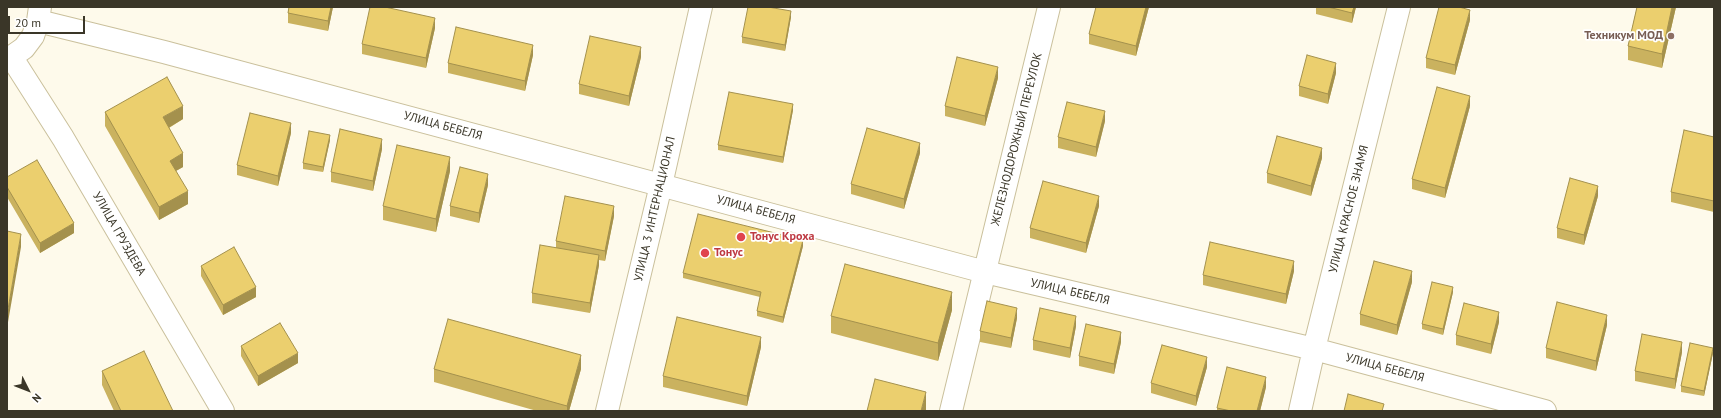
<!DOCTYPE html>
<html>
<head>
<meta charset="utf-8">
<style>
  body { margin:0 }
  #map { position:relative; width:1721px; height:418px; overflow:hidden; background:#fefaeb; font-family:"PT Sans",sans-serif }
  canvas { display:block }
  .frame { position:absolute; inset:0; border:8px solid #3a3628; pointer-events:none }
  .north { position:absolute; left:8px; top:370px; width:40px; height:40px; -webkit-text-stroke:3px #fff; paint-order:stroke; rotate:132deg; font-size:11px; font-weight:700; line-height:16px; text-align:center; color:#3a3628 }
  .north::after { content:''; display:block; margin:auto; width:14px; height:18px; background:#3a3628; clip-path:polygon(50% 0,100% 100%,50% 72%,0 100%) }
  .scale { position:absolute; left:8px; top:16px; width:77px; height:18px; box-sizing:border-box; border:2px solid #3a3628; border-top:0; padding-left:5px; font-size:12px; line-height:14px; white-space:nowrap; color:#3a3628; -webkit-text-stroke:3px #fff; paint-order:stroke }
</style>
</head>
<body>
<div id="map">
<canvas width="1721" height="418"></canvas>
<div class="frame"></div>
<div class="north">N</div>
<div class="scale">20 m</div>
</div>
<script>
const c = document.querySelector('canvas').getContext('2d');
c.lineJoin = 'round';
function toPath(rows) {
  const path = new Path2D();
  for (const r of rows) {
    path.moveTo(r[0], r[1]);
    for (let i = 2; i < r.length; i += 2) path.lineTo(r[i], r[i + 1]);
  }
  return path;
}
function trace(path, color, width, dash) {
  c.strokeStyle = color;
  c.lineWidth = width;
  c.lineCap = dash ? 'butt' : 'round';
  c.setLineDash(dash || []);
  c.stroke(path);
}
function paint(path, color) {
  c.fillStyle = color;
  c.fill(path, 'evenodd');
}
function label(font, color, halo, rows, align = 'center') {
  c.font = font + ' "PT Sans",sans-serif';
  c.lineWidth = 3.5;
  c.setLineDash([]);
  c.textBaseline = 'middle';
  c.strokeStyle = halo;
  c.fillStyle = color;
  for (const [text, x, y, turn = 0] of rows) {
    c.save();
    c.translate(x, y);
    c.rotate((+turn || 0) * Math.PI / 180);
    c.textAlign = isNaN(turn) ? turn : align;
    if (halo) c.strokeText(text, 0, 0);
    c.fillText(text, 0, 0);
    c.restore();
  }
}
const minor = toPath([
  [38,21,164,52,985,272,1314,349,1545,411],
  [12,58,63,138,223,411],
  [7,60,24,48,33,36,38,21,40,7],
  [951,411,1049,7],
  [1300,411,1314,349,1399,7]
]);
const major = toPath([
  [607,411,661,185,701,7]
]);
trace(minor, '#cac09c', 24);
trace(major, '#cac09c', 24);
trace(minor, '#fff', 22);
trace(major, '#fff', 22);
paint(toPath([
  [289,7,333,7,328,31,288,23,288,13],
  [1149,7,1136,56,1089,44,1089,34],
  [1316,7,1356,7,1352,23,1316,14],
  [1637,7,1676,7,1662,68,1628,60,1628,46],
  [791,17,785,51,742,43,742,37],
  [1470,20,1455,75,1426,68,1426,58],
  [435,28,426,68,362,54,362,44],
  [533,55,525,91,448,73,448,63],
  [641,57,629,106,579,94,579,84],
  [1336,73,1328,104,1299,96,1299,86],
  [998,78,985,126,945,116,945,106],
  [1470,106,1445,198,1412,189,1412,179],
  [793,110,783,163,718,150,718,145],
  [105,112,183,119,169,128,183,167,176,171,188,204,159,220,105,126],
  [1105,121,1096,157,1058,148,1058,137],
  [291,133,278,186,237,175,237,165],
  [1714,137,1714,212,1671,202,1671,192],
  [330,140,323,172,303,169,303,163],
  [382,149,373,191,331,182,331,172],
  [920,153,904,209,851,194,851,184],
  [1322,158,1311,196,1267,183,1267,173],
  [450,171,436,232,383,220,383,206],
  [7,177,74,233,40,253,7,197],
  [488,185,479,223,450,216,450,206],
  [1598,196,1584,245,1557,238,1557,228],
  [1099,206,1086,253,1030,238,1030,228],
  [614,216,605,261,599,260,599,265,590,313,532,303,532,293,556,247,556,241],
  [803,246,783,323,757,316,757,311,760,297,683,278,683,273],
  [201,266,256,297,223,315,201,276],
  [1294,271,1286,304,1203,285,1203,275],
  [1412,282,1397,335,1360,325,1360,314],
  [1453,292,1443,335,1422,329,1422,324],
  [952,310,938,361,831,333,831,316],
  [1017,318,1011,348,980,342,980,331],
  [1499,322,1491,354,1456,345,1456,335],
  [1607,325,1596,371,1546,358,1546,348],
  [1076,326,1070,358,1033,350,1033,340],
  [1121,342,1114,374,1079,366,1079,356],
  [241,346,298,363,258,386,241,356],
  [761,347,747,406,663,387,663,376],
  [1682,352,1675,389,1635,381,1635,371],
  [1713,353,1704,396,1681,392,1681,386],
  [1207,367,1196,406,1151,393,1151,383],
  [434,369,581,369,569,411,537,411,434,382],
  [102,371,173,411,114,411,102,385],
  [1266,387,1260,411,1217,411,1217,408]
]), '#cab25f');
paint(toPath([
  [331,7,333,7,328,31,328,21],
  [1146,7,1149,7,1136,56,1136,46],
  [1354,7,1356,7,1352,23,1352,13],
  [1672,7,1676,7,1662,68,1662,54],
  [1470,10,1470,20,1455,75,1455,65],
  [791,11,791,17,785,51,785,45],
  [435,18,435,28,426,68,426,58],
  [533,45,533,55,525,91,525,81],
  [641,47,641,57,629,106,629,96],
  [1336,63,1336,73,1328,104,1328,94],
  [998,67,998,78,985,126,985,116],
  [1470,96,1470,106,1445,198,1445,188],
  [793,104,793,110,783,163,783,157],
  [183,106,183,119,163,131,163,117],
  [1105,111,1105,121,1096,157,1096,147],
  [291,123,291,133,278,186,278,176],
  [330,135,330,140,323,172,323,167],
  [382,139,382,149,373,191,373,181],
  [920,143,920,153,904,209,904,199],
  [1322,148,1322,158,1311,196,1311,186],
  [183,153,183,167,170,174,170,161],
  [450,157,450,171,436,232,436,219],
  [488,174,488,185,479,223,479,213],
  [1598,186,1598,196,1584,245,1584,235],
  [188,191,188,204,159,220,159,207],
  [1099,196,1099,206,1086,253,1086,243],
  [614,206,614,216,605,261,605,251],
  [74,223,74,233,40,253,40,243],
  [21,234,21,247,7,328,7,315],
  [803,240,803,246,783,323,783,317],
  [599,255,599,265,590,313,590,303],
  [1294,261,1294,271,1286,304,1286,294],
  [1412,271,1412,282,1397,335,1397,325],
  [256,287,256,297,223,315,223,305],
  [1453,287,1453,292,1443,335,1443,329],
  [952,292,952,310,938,361,938,343],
  [1017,308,1017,318,1011,348,1011,338],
  [1499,312,1499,322,1491,354,1491,344],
  [1607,315,1607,325,1596,371,1596,361],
  [1076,316,1076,326,1070,358,1070,348],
  [1121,332,1121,342,1114,374,1114,364],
  [761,337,761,347,747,406,747,396],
  [1682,342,1682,352,1675,389,1675,379],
  [1713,348,1713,353,1704,396,1704,391],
  [298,353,298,363,258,386,258,376],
  [581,355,581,369,569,411,567,411,567,406],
  [1207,357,1207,367,1196,406,1196,396],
  [1266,377,1266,387,1260,411,1257,411],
  [926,392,926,410,925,411,921,411]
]), '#a4914d');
const building = toPath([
  [289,7,331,7,328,21,288,13,289,7],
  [370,7,385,7,435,18,426,58,362,44,370,7],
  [748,7,768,7,791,11,785,45,742,37,748,7],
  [1096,7,1146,7,1136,46,1089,34,1096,7],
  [1328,7,1354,7,1352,13,1328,7],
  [1439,7,1459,7,1470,10,1455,65,1426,58,1439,7],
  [1637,7,1672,7,1662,54,1628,46,1637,7],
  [456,27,533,45,525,81,448,63,456,27],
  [590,36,641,47,629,96,579,84,590,36],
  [1307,55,1336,63,1328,94,1299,86,1307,55],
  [957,57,998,67,985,116,945,106,957,57],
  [167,77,183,106,163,117,183,153,170,161,188,191,159,207,105,112,167,77],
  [1437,87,1470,96,1445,188,1412,179,1437,87],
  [729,92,793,104,783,157,718,145,729,92],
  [1067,102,1105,111,1096,147,1058,137,1067,102],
  [250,113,291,123,278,176,237,165,250,113],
  [867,128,920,143,904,199,851,184,867,128],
  [340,129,382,139,373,181,331,172,340,129],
  [1684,130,1714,137,1714,201,1671,192,1684,130],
  [309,131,330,135,323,167,303,163,309,131],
  [1277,136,1322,148,1311,186,1267,173,1277,136],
  [397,145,450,157,436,219,383,206,397,145],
  [37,160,74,223,40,243,7,187,7,177,37,160],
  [460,167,488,174,479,213,450,206,460,167],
  [1570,178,1598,186,1584,235,1557,228,1570,178],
  [1043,181,1099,196,1086,243,1030,228,1043,181],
  [565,196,614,206,605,251,556,241,565,196],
  [698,214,803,240,783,317,757,311,761,292,683,273,698,214],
  [7,231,21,234,7,315,7,231],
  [1210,242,1294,261,1286,294,1203,275,1210,242],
  [540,245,599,255,590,303,532,293,540,245],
  [234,247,256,287,223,305,201,266,234,247],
  [1374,261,1412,271,1397,325,1360,314,1374,261],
  [845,264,952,292,938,343,831,316,845,264],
  [1432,282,1453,287,1443,329,1422,324,1432,282],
  [987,301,1017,308,1011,338,980,331,987,301],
  [1557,302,1607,315,1596,361,1546,348,1557,302],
  [1464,303,1499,312,1491,344,1456,335,1464,303],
  [1040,308,1076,316,1070,348,1033,340,1040,308],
  [677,317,761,337,747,396,663,376,677,317],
  [448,319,581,355,567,406,434,369,448,319],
  [280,323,298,353,258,376,241,346,280,323],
  [1086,324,1121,332,1114,364,1079,356,1086,324],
  [1642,334,1682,342,1675,379,1635,371,1642,334],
  [1690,343,1713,348,1704,391,1681,386,1690,343],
  [1162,345,1207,357,1196,396,1151,383,1162,345],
  [144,351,173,411,121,411,102,371,144,351],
  [1227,367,1266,377,1257,411,1231,411,1217,408,1227,367],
  [875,379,926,392,921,411,867,411,875,379],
  [1348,394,1384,404,1382,411,1344,411,1348,394]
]);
paint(building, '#ebcf6e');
trace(building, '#a4914d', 1);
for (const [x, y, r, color] of [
  [1671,36,4,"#8d6e63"],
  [741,237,5,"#e0444e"],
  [705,253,5,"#e0444e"]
]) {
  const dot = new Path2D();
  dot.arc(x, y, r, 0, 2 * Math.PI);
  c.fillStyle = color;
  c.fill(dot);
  trace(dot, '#fff', 1.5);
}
label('bold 12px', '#785e54', '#fff', [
  ["Техникум МОД",1663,36]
], 'right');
label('12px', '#3a3628', '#fff', [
  ["УЛИЦА БЕБЕЛЯ",443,126,15],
  ["ЖЕЛЕЗНОДОРОЖНЫЙ ПЕРЕУЛОК",1017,139,-76],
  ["УЛИЦА 3 ИНТЕРНАЦИОНАЛ",655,209,-77],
  ["УЛИЦА КРАСНОЕ ЗНАМЯ",1349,209,-76],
  ["УЛИЦА БЕБЕЛЯ",756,210,15],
  ["УЛИЦА ГРУЗДЕВА",119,234,60],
  ["УЛИЦА БЕБЕЛЯ",1070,292,13],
  ["УЛИЦА БЕБЕЛЯ",1385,368,15]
]);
label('bold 12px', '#be3a42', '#fff', [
  ["Тонус Кроха",750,237],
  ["Тонус",714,253]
], 'left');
</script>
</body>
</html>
